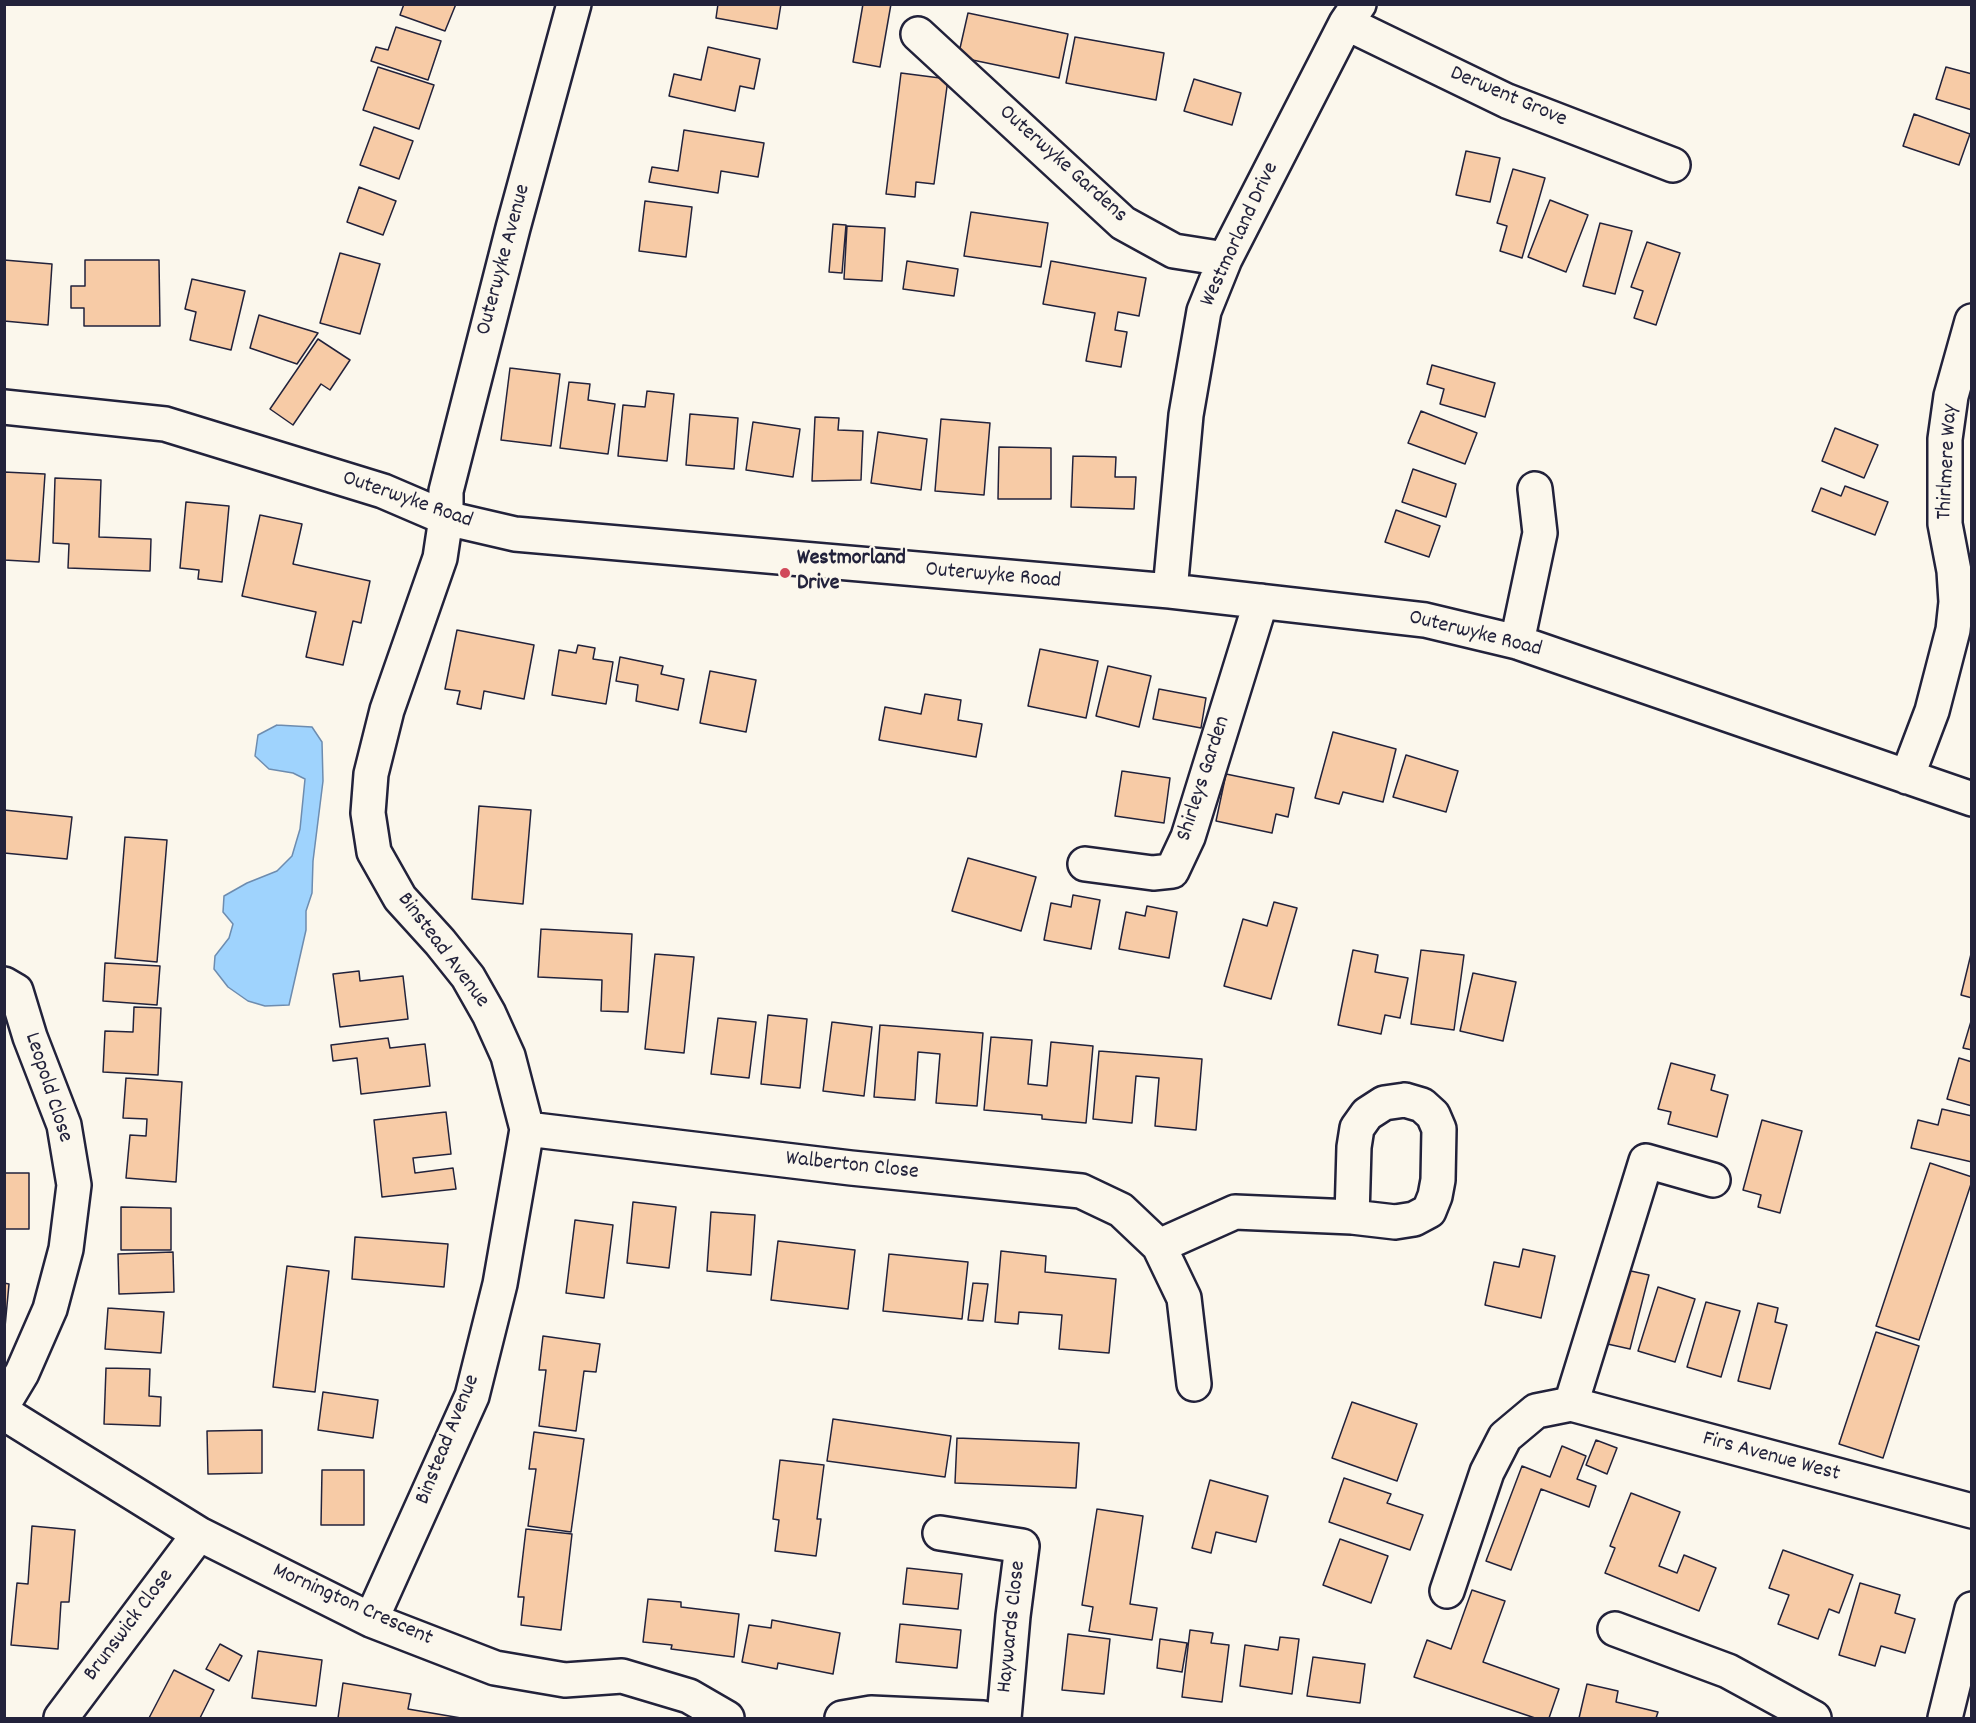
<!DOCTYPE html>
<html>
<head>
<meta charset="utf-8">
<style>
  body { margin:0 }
  #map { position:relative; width:1976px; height:1723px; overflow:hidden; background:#fbf7ec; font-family:Dekko,sans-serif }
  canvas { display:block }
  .frame { position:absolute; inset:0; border:6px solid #22223b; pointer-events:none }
</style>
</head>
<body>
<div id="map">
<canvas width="1976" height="1723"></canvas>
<div class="frame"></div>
</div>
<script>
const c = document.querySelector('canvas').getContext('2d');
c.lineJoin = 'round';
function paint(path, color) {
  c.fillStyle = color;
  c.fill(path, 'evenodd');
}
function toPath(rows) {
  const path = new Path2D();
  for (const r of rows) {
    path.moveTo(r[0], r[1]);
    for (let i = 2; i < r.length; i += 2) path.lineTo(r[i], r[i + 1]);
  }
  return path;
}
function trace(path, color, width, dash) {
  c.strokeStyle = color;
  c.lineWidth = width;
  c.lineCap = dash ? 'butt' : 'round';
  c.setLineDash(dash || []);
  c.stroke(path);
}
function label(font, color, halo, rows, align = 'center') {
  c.font = font + ' Dekko,sans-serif';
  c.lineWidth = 4.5;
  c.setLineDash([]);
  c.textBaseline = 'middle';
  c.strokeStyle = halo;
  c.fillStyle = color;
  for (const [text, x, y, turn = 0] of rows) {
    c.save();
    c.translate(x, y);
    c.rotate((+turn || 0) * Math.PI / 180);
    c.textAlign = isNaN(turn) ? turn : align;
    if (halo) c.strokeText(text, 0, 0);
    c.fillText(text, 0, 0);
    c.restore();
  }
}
const water = toPath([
  [277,725,312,727,322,742,323,781,313,861,312,893,306,911,306,930,289,1005,265,1006,248,1001,228,987,214,969,215,956,229,938,233,924,223,912,224,896,247,883,277,871,292,856,300,829,305,779,293,773,269,769,255,756,258,735,277,725]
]);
paint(water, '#9fd3fd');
trace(water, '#6d8caf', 1.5);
const building = toPath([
  [404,4,456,4,445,31,400,15,404,4],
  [718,4,781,4,777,29,716,18,718,4],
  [863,4,891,4,880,67,853,62,863,4],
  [968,13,1068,34,1059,78,958,57,968,13],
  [396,27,441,41,428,80,371,61,376,47,388,50,396,27],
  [1075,37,1164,53,1156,100,1066,83,1075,37],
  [708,47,760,59,754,89,740,86,735,111,669,96,674,74,701,80,708,47],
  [378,67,434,85,419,129,363,110,378,67],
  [1946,67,1972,74,1972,110,1936,99,1946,67],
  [901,73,948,79,934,184,916,182,915,197,886,194,901,73],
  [1194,79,1241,93,1232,125,1184,111,1194,79],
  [1914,114,1970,134,1959,165,1903,146,1914,114],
  [374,127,413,141,399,179,360,165,374,127],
  [684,130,764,143,758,177,721,171,718,193,649,182,652,167,678,171,684,130],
  [1466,151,1500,158,1490,202,1456,195,1466,151],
  [1513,169,1545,178,1522,258,1500,251,1507,226,1497,223,1513,169],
  [359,187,396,201,383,235,347,222,359,187],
  [1550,200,1588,215,1566,272,1528,257,1550,200],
  [645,201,692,207,686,257,639,251,645,201],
  [971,212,1048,223,1041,267,964,256,971,212],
  [1600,223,1632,231,1615,294,1583,286,1600,223],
  [833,224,846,225,842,273,829,272,833,224],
  [847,226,885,228,882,281,844,279,847,226],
  [1647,242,1680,253,1656,325,1634,318,1643,291,1631,287,1647,242],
  [340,253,380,264,360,334,320,323,340,253],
  [4,260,52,264,48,325,4,321,4,260],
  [85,260,159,260,160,326,84,326,84,308,71,308,71,286,85,286,85,260],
  [907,261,958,269,954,296,903,289,907,261],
  [1051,261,1146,278,1139,316,1118,312,1115,330,1127,332,1121,367,1086,361,1095,313,1043,304,1051,261],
  [192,279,245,291,231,350,190,340,196,312,185,309,192,279],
  [259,315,318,333,297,364,250,348,259,315],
  [318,339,350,360,330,390,321,384,293,425,270,409,318,339],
  [1432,365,1495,383,1485,417,1440,404,1444,389,1427,384,1432,365],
  [510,368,560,374,551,446,501,440,510,368],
  [569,382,590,384,588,400,615,404,608,454,560,448,569,382],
  [647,391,674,394,667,461,618,456,623,405,645,407,647,391],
  [1421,411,1477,433,1465,464,1408,443,1421,411],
  [690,414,738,418,734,469,686,465,690,414],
  [815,417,839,418,838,430,863,431,861,480,812,481,815,417],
  [941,419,990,423,984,495,935,491,941,419],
  [753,422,800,429,793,477,746,470,753,422],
  [1835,428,1878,445,1864,478,1822,461,1835,428],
  [878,432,927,439,921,490,871,483,878,432],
  [999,447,1051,448,1051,499,998,499,999,447],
  [1073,456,1116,457,1115,477,1136,477,1134,509,1071,507,1073,456],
  [1413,469,1456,484,1446,517,1402,502,1413,469],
  [4,472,45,474,39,562,4,560,4,472],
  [55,478,101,480,99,537,151,539,150,571,68,568,69,544,53,543,55,478],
  [1845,486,1888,502,1875,535,1812,511,1821,488,1841,496,1845,486],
  [186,502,229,506,222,582,198,579,199,570,180,568,186,502],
  [1396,510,1440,526,1429,557,1385,542,1396,510],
  [260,515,302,524,293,564,370,581,361,623,353,621,343,665,306,657,316,612,242,596,260,515],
  [457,630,534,645,524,699,484,691,481,709,457,704,460,691,445,689,457,630],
  [578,645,595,648,593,659,613,662,606,704,552,695,559,650,576,653,578,645],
  [1040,649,1098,661,1086,718,1028,706,1040,649],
  [620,657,663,666,661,674,684,679,678,710,636,701,638,685,616,681,620,657],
  [1108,666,1151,676,1139,727,1096,716,1108,666],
  [710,671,756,680,746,732,700,723,710,671],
  [1159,689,1206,698,1201,728,1153,719,1159,689],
  [925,694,961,700,958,720,982,724,976,757,879,740,885,707,921,714,925,694],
  [1333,732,1396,749,1383,802,1343,792,1339,804,1315,798,1333,732],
  [1406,755,1458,771,1446,812,1393,797,1406,755],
  [1122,771,1170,778,1164,823,1115,816,1122,771],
  [1226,774,1294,788,1288,817,1276,814,1272,833,1216,821,1226,774],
  [479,806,531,810,523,904,472,899,479,806],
  [4,810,72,817,67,859,4,853,4,810],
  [125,837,167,840,157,962,115,958,125,837],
  [968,858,1036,877,1021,931,952,911,968,858],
  [1073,895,1100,900,1091,949,1044,940,1051,903,1071,907,1073,895],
  [1274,902,1297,908,1271,999,1224,986,1243,919,1267,926,1274,902],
  [1147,906,1177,912,1169,958,1119,949,1126,912,1145,916,1147,906],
  [541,929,632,934,628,1012,601,1011,602,980,538,977,541,929],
  [1353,950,1378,955,1375,972,1408,978,1400,1018,1385,1015,1381,1034,1338,1025,1353,950],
  [1421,950,1464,955,1454,1030,1411,1024,1421,950],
  [655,954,694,957,684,1053,645,1049,655,954],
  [1971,954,1972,954,1972,998,1961,995,1971,954],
  [105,963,160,966,157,1005,103,1001,105,963],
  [359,971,360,981,403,976,408,1019,340,1027,333,974,359,971],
  [1473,973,1516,982,1503,1041,1460,1031,1473,973],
  [134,1007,161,1008,158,1075,103,1072,105,1031,133,1032,134,1007],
  [768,1015,807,1019,800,1088,761,1084,768,1015],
  [718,1018,756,1022,749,1078,711,1074,718,1018],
  [1972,1018,1972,1050,1963,1048,1972,1018],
  [832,1022,872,1027,864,1096,823,1091,832,1022],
  [880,1025,983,1033,977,1106,936,1103,940,1054,918,1052,915,1100,874,1097,880,1025],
  [991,1037,1032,1040,1028,1084,1047,1086,1051,1042,1093,1046,1086,1123,1042,1119,1042,1115,984,1110,991,1037],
  [388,1038,390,1048,425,1044,430,1086,361,1094,357,1058,333,1061,331,1045,388,1038],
  [1099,1051,1202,1059,1196,1130,1155,1126,1159,1078,1136,1076,1132,1123,1093,1119,1099,1051],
  [1959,1058,1972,1062,1972,1106,1947,1099,1959,1058],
  [1671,1063,1715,1075,1711,1090,1728,1095,1717,1137,1668,1124,1671,1112,1658,1109,1671,1063],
  [126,1078,182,1082,176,1182,126,1178,130,1135,146,1136,147,1119,123,1118,126,1078],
  [1942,1109,1972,1116,1972,1162,1911,1148,1918,1120,1938,1125,1942,1109],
  [446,1112,451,1154,413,1158,415,1173,453,1168,456,1189,382,1197,374,1120,446,1112],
  [1762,1120,1802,1131,1780,1213,1758,1207,1761,1195,1743,1190,1762,1120],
  [1930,1163,1972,1177,1972,1181,1919,1340,1876,1326,1930,1163],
  [4,1173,29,1173,29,1229,4,1229,4,1173],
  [633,1202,676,1207,669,1268,627,1263,633,1202],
  [121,1207,171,1208,171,1250,121,1250,121,1207],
  [711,1212,755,1215,751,1275,707,1271,711,1212],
  [575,1220,613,1225,604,1298,566,1293,575,1220],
  [355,1237,448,1244,444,1287,352,1279,355,1237],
  [778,1241,855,1250,848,1309,771,1300,778,1241],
  [1523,1249,1555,1256,1541,1318,1485,1305,1494,1262,1519,1267,1523,1249],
  [1001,1251,1046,1256,1045,1272,1116,1279,1109,1353,1059,1349,1062,1315,1019,1312,1018,1324,995,1322,1001,1251],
  [173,1252,174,1292,119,1294,118,1254,173,1252],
  [889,1254,968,1262,962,1319,883,1311,889,1254],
  [287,1266,329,1271,315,1392,273,1387,287,1266],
  [1622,1269,1649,1275,1630,1349,1603,1343,1622,1269],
  [4,1283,9,1284,5,1327,4,1327,4,1283],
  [973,1283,988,1284,983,1321,968,1320,973,1283],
  [1658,1287,1695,1299,1675,1362,1638,1351,1658,1287],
  [1706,1302,1740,1311,1721,1377,1687,1367,1706,1302],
  [1758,1303,1778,1308,1775,1322,1787,1325,1770,1389,1738,1381,1758,1303],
  [108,1308,164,1312,161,1353,105,1349,108,1308],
  [1876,1332,1919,1346,1883,1458,1839,1444,1876,1332],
  [543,1336,600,1344,596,1372,584,1371,576,1431,539,1426,546,1370,539,1370,543,1336],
  [106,1368,150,1369,149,1396,161,1397,160,1426,104,1424,106,1368],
  [323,1392,378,1400,373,1438,318,1430,323,1392],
  [1352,1402,1417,1424,1397,1481,1332,1458,1352,1402],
  [833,1419,951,1436,945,1477,827,1461,833,1419],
  [262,1430,262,1473,208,1474,207,1431,262,1430],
  [534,1432,584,1439,571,1532,528,1526,536,1469,529,1469,534,1432],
  [957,1438,1079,1443,1076,1488,955,1483,957,1438],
  [1596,1440,1617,1448,1607,1474,1586,1465,1596,1440],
  [1562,1446,1586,1456,1577,1479,1596,1486,1589,1507,1541,1489,1511,1570,1486,1561,1522,1466,1550,1477,1562,1446],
  [780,1460,824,1465,817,1519,821,1519,816,1556,775,1551,779,1520,773,1519,780,1460],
  [322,1470,364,1470,364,1525,321,1525,322,1470],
  [1344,1478,1391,1494,1387,1503,1423,1515,1410,1550,1329,1522,1344,1478],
  [1210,1480,1268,1496,1256,1542,1216,1532,1211,1553,1192,1548,1210,1480],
  [1631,1493,1680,1512,1659,1566,1677,1573,1684,1555,1716,1568,1699,1611,1605,1573,1615,1548,1610,1546,1631,1493],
  [1097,1509,1143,1516,1130,1604,1157,1608,1152,1640,1089,1631,1093,1607,1082,1605,1097,1509],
  [32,1526,75,1530,69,1602,61,1602,58,1649,11,1645,17,1583,28,1584,32,1526],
  [526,1529,572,1534,561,1630,521,1625,524,1597,518,1597,526,1529],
  [1340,1539,1388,1556,1371,1603,1323,1585,1340,1539],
  [1783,1550,1853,1575,1839,1613,1829,1609,1818,1639,1778,1624,1789,1595,1769,1588,1783,1550],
  [907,1568,962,1574,958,1609,903,1604,907,1568],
  [1860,1583,1900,1595,1895,1613,1915,1619,1905,1653,1881,1646,1875,1666,1839,1655,1860,1583],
  [1472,1590,1505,1601,1483,1662,1559,1689,1549,1718,1535,1718,1414,1677,1427,1640,1451,1649,1472,1590],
  [648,1599,681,1602,681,1607,739,1614,734,1657,671,1649,672,1645,643,1642,648,1599],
  [772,1620,840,1633,833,1674,778,1663,777,1669,742,1662,749,1625,771,1628,772,1620],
  [900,1624,961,1630,957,1668,896,1662,900,1624],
  [1190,1630,1213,1633,1211,1643,1229,1645,1222,1702,1182,1697,1190,1630],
  [1068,1634,1110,1639,1104,1694,1062,1690,1068,1634],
  [1280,1637,1299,1639,1292,1694,1240,1686,1245,1645,1278,1650,1280,1637],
  [1160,1639,1187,1643,1182,1672,1157,1668,1160,1639],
  [220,1644,242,1656,229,1681,206,1669,220,1644],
  [258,1651,322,1660,316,1706,252,1698,258,1651],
  [1313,1657,1365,1664,1360,1703,1307,1696,1313,1657],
  [174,1670,214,1690,200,1718,149,1718,174,1670],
  [343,1683,411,1694,408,1709,461,1718,338,1718,343,1683],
  [1587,1684,1618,1691,1616,1702,1658,1712,1656,1718,1579,1718,1587,1684]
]);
paint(building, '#f7cba6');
trace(building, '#22223b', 1.5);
const minor = toPath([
  [1346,23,1507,101,1673,165],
  [918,34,1123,223,1174,251,1225,259],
  [4,407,165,424,383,491,446,518,515,534,1170,591,1425,620,1517,642,1972,799],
  [1170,591,1186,415,1204,311,1225,259,1346,23,1359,4],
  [1517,642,1540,533,1535,489],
  [1907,777,1932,711,1953,630,1956,602,1954,571,1945,524,1945,439,1951,396,1972,321],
  [1085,864,1153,873,1172,871,1188,837,1261,601],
  [4,984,16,991,30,1037,64,1125,74,1185,66,1249,50,1309,22,1373,4,1403],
  [1405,1100,1422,1105,1433,1115,1439,1129,1438,1180,1435,1196,1429,1211,1414,1219,1395,1222,1352,1217,1354,1147,1357,1128,1367,1114,1384,1103,1405,1100],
  [527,1129,851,1168,1081,1191,1121,1210,1159,1246,1184,1298,1194,1384],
  [1159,1246,1235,1212,1352,1217],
  [1571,1404,1646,1161,1713,1180],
  [4,1413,199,1534,371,1620,495,1668,565,1680,622,1676,689,1696,727,1718],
  [940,1533,1022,1546,1013,1616,1004,1718],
  [1447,1591,1487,1472,1505,1437,1536,1411,1571,1404,1972,1511],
  [371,1620,472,1396,500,1284,527,1129,508,1056,489,1014,468,977,440,942,400,898,374,852,368,813,371,774,387,710,440,558,446,518,446,491,513,228,574,4],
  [1615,1629,1728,1671,1814,1718],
  [61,1718,199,1534],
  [842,1718,871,1713,983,1718],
  [1945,1718,1972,1609]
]);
trace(minor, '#22223b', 38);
trace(minor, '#fbf7ec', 33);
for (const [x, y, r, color] of [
  [785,573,6,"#d1495b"]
]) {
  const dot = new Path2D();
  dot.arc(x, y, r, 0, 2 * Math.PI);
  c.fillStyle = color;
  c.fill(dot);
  trace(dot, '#fbf7ec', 2);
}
label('22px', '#22223b', '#fbf7ec', [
  ["Derwent Grove",1508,98,23],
  ["Outerwyke Gardens",1062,165,42],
  ["Westmorland Drive",1241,235,-65],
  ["Outerwyke Avenue",505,260,-75],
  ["Thirlmere Way",1949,462,-87],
  ["Outerwyke Road",407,501,19],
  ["Outerwyke Road",993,577,5],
  ["Outerwyke Road",1475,635,14],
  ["Shirleys Garden",1205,779,-72],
  ["Binstead Avenue",442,951,53],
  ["Leopold Close",47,1088,72],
  ["Walberton Close",852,1167,6],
  ["Binstead Avenue",449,1440,-68],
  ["Firs Avenue West",1771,1458,15],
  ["Mornington Crescent",352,1606,24],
  ["Brunswick Close",130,1626,-53],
  ["Haywards Close",1013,1627,-84]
]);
label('bold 22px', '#22223b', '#fbf7ec', [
  ["Westmorland",797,560],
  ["Drive",797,585]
], 'left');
</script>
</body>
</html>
